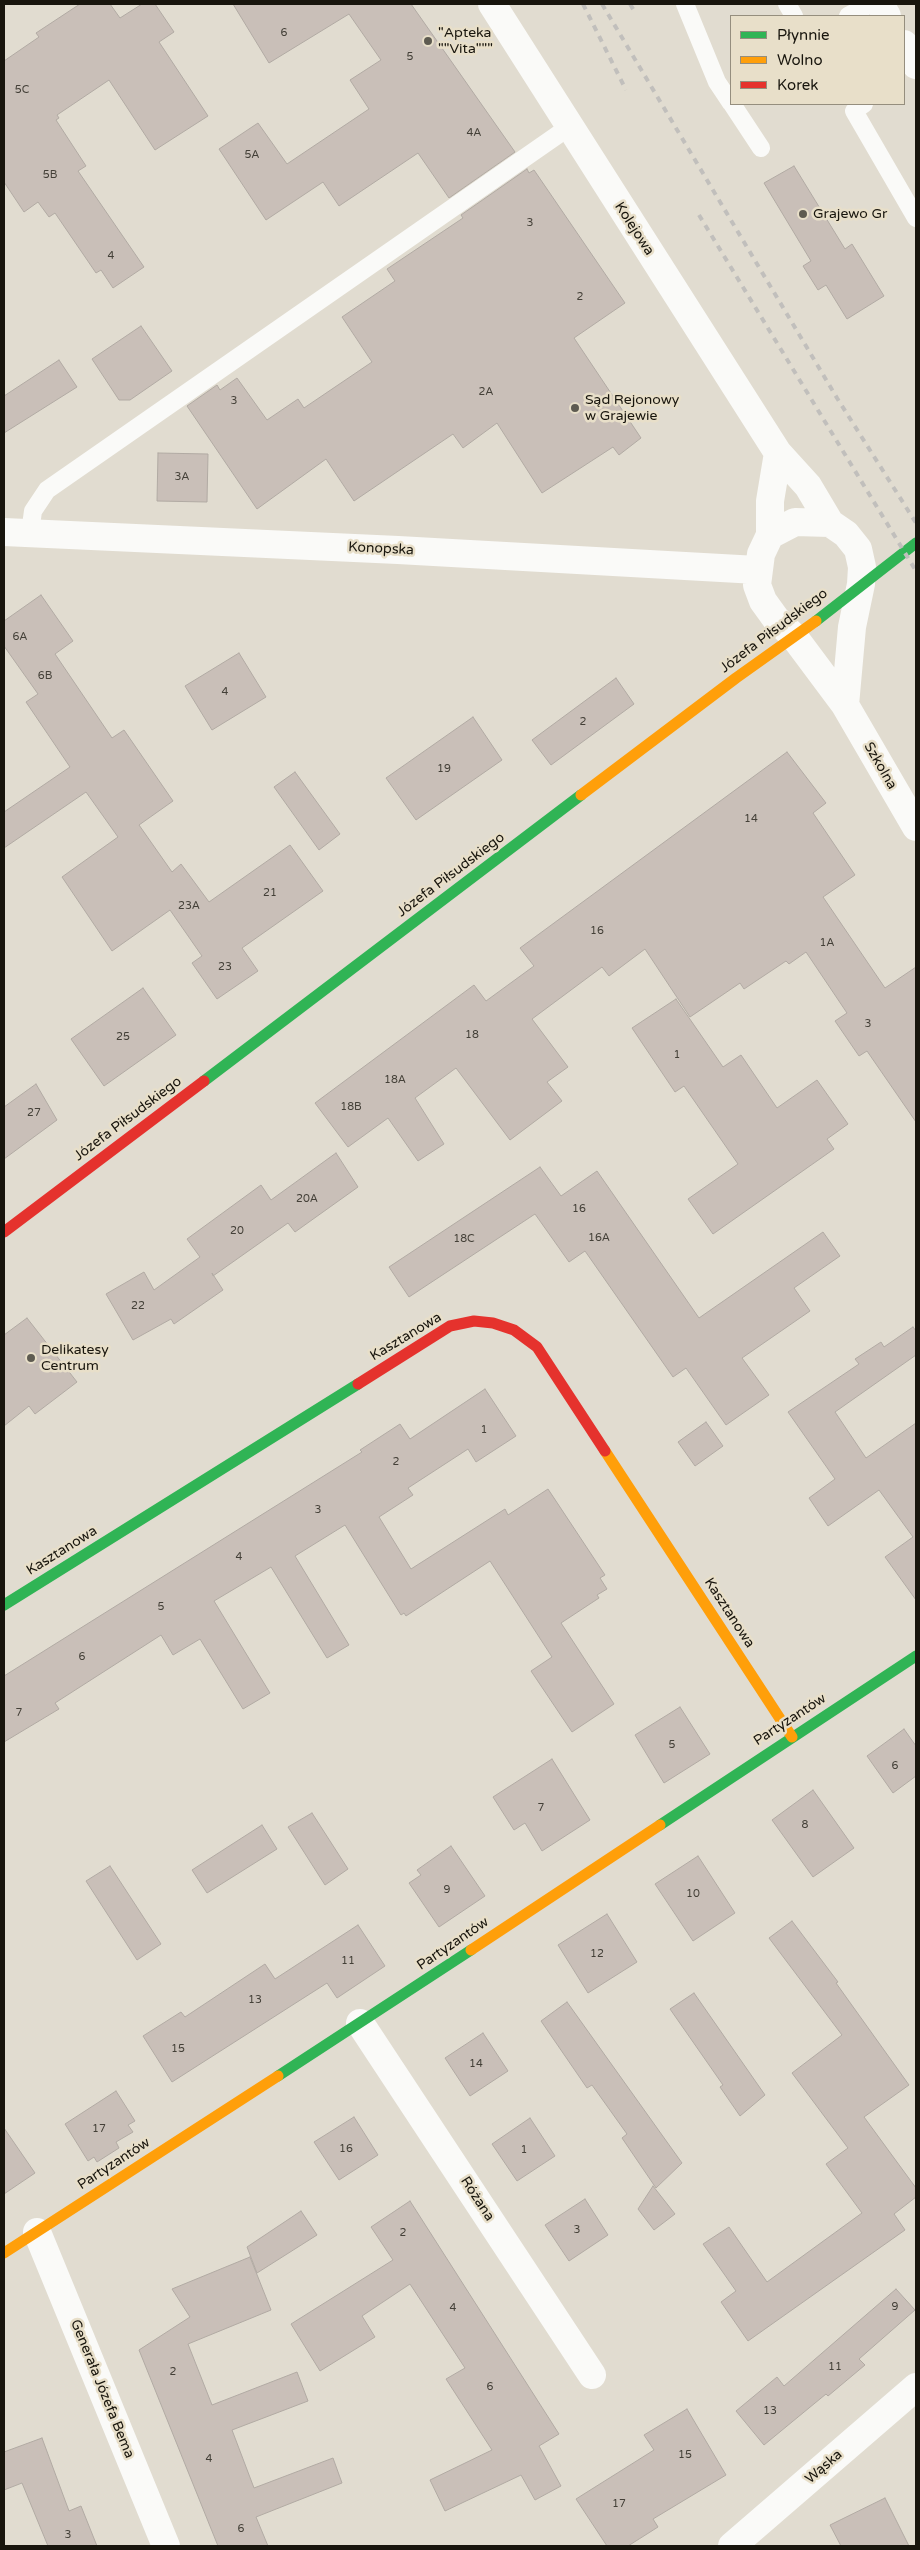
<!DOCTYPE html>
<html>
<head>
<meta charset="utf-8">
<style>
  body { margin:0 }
  #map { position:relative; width:920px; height:2550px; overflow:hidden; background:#e1dcd0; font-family:"Varela Round",sans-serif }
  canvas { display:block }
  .frame { position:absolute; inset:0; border:5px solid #18150d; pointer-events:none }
  .legend { position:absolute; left:730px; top:15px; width:175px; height:90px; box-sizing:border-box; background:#e8dfc9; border:1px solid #958e7e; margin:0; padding:6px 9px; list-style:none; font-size:15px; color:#18150d }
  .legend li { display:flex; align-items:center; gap:10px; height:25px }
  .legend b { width:25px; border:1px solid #958e7e }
</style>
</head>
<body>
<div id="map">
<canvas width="920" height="2550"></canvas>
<div class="frame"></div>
<ul class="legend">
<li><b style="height:6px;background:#30b455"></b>Płynnie</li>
<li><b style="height:6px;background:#ff9f0a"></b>Wolno</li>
<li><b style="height:6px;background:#e5322d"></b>Korek</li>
</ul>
</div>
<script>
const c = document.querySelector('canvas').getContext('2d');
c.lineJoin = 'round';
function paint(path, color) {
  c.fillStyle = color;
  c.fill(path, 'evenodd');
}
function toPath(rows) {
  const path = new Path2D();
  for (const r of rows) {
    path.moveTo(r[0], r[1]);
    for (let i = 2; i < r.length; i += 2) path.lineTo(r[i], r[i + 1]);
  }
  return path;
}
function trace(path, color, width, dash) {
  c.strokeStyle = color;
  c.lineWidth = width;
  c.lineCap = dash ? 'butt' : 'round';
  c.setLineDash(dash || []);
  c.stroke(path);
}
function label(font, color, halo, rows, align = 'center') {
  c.font = font + ' "Varela Round",sans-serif';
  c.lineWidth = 5;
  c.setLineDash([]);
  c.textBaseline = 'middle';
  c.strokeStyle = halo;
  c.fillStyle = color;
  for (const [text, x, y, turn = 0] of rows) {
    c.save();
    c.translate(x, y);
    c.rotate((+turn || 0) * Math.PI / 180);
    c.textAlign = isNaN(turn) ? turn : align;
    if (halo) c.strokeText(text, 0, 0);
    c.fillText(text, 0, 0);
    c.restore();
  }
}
const building = toPath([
  [80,4,110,4,120,18,142,4,155,4,174,32,159,42,208,116,155,150,109,80,57,115,59,118,56,120,86,166,78,171,144,267,113,288,101,270,96,273,55,213,49,217,38,202,24,212,4,182,4,61,39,37,36,33,80,4],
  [233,4,411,4,515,152,449,198,418,153,339,206,323,182,266,220,219,149,258,123,287,164,369,109,350,80,381,60,349,14,269,63,233,4],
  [794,166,845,249,852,244,884,296,847,319,826,285,818,290,803,266,811,261,764,183,794,166],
  [527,169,529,173,534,170,625,303,574,338,641,438,619,455,613,447,542,493,497,423,463,448,453,434,354,501,326,459,257,509,187,406,217,385,220,390,237,378,267,420,298,399,304,408,372,362,342,317,395,281,387,269,463,218,461,215,527,169],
  [141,326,172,371,130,400,119,400,92,359,141,326],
  [59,360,77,387,4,433,4,396,59,360],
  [158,453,208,454,207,502,157,501,158,453],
  [41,595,73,641,55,654,112,738,124,730,173,801,139,825,172,872,181,864,209,902,290,845,323,891,242,948,258,971,217,999,192,963,202,956,170,910,112,951,62,877,118,837,86,792,4,848,4,812,70,767,26,702,38,694,4,646,4,621,41,595],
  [239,653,266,697,212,730,185,686,239,653],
  [616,678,634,704,551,765,532,740,616,678],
  [473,717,502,760,416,820,386,778,473,717],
  [787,752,826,803,813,813,855,875,823,897,885,988,916,967,916,1122,867,1051,859,1056,835,1021,847,1013,806,952,789,964,786,961,744,989,740,983,690,1017,645,949,609,976,602,967,532,1019,568,1067,547,1082,562,1101,510,1140,456,1068,415,1098,444,1144,418,1161,388,1118,348,1147,315,1103,474,985,486,1001,534,966,520,948,787,752],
  [295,772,340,834,319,850,274,787,295,772],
  [143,988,176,1035,104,1086,71,1039,143,988],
  [676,999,723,1067,741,1055,777,1108,817,1080,848,1124,827,1139,834,1149,713,1234,688,1199,738,1164,684,1086,675,1092,632,1028,676,999],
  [36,1084,57,1120,4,1159,4,1107,36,1084],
  [336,1153,358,1187,295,1232,288,1223,213,1276,212,1273,223,1290,174,1324,171,1319,133,1340,106,1294,144,1272,154,1290,200,1257,187,1239,261,1185,271,1200,336,1153],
  [540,1167,561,1196,597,1171,699,1318,823,1232,840,1256,794,1288,810,1311,742,1358,769,1395,726,1425,686,1368,673,1377,585,1251,569,1262,535,1214,409,1297,389,1267,540,1167],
  [27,1318,77,1382,35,1414,29,1406,4,1426,4,1335,27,1318],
  [913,1327,916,1331,916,1355,835,1412,866,1458,916,1423,916,1600,885,1557,913,1537,879,1490,828,1526,809,1498,835,1479,788,1412,859,1364,855,1359,881,1342,884,1347,913,1327],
  [485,1389,516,1436,476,1462,468,1449,408,1488,413,1495,379,1517,411,1569,505,1509,508,1515,548,1489,605,1575,600,1578,607,1589,597,1595,599,1598,561,1623,614,1704,572,1732,531,1671,552,1657,490,1561,406,1616,404,1613,401,1615,345,1525,295,1556,349,1645,327,1658,271,1567,214,1601,270,1693,243,1709,200,1639,173,1655,161,1635,55,1703,59,1709,4,1742,4,1676,362,1452,360,1450,400,1424,410,1439,485,1389],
  [706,1422,723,1446,695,1466,678,1442,706,1422],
  [680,1707,710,1754,664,1783,635,1735,680,1707],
  [904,1729,916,1746,916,1776,893,1793,867,1756,904,1729],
  [552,1759,590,1820,542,1851,525,1823,514,1830,493,1797,552,1759],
  [813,1790,854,1848,813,1877,772,1820,813,1790],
  [312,1813,348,1869,325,1885,288,1827,312,1813],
  [262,1825,277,1849,207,1893,192,1870,262,1825],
  [451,1846,485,1896,439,1927,409,1883,421,1875,417,1870,451,1846],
  [698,1856,735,1913,693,1941,655,1884,698,1856],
  [110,1866,161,1944,137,1960,86,1881,110,1866],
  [607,1914,637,1962,588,1993,558,1945,607,1914],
  [792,1921,838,1982,836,1983,909,2085,864,2117,916,2188,916,2197,894,2214,905,2230,748,2341,721,2302,736,2291,703,2244,729,2227,767,2282,862,2213,826,2164,848,2148,792,2073,842,2035,769,1938,792,1921],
  [358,1925,385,1966,337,1998,327,1983,172,2082,143,2036,181,2012,185,2017,265,1964,275,1979,358,1925],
  [694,1993,765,2095,740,2116,720,2087,723,2085,670,2009,694,1993],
  [567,2002,682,2163,656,2188,622,2138,627,2134,592,2085,587,2088,541,2021,567,2002],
  [483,2033,508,2071,470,2096,445,2058,483,2033],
  [116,2091,135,2121,128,2125,133,2132,116,2142,119,2148,97,2162,94,2157,88,2161,65,2124,116,2091],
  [354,2117,378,2155,339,2180,314,2142,354,2117],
  [530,2118,555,2156,517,2181,492,2144,530,2118],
  [4,2128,35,2173,4,2194,4,2128],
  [653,2186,675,2214,654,2230,638,2209,653,2186],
  [585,2199,608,2235,569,2261,545,2225,585,2199],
  [410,2201,559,2434,539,2446,561,2486,535,2500,521,2475,445,2511,430,2480,492,2450,446,2379,465,2368,410,2284,362,2316,375,2337,320,2371,291,2324,393,2260,371,2227,410,2201],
  [301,2211,317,2235,257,2273,247,2247,301,2211],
  [250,2257,271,2310,188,2344,212,2405,297,2372,308,2401,232,2430,254,2488,333,2458,342,2483,256,2517,268,2546,218,2546,139,2350,190,2317,172,2289,250,2257],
  [896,2289,915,2310,859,2359,865,2365,828,2396,826,2394,764,2445,736,2411,777,2377,784,2386,896,2289],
  [687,2409,726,2475,653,2519,658,2527,628,2546,607,2546,576,2499,654,2450,644,2435,687,2409],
  [42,2438,69,2511,81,2506,97,2546,48,2546,22,2483,4,2490,4,2452,42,2438],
  [885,2498,909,2546,841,2546,830,2525,885,2498]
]);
paint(building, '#c9bfb8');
trace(building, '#b1aaa3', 1);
trace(toPath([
  [685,4,717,82,731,103],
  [787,4,794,16],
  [848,16,870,4],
  [732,104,761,148],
  [864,104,854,111,916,218],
  [30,533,33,511,47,490,569,127]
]), '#fafaf8', 18);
trace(toPath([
  [492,4,778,453,808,486,830,523],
  [880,4,887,16],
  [904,44,916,65],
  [4,532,398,550,757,570],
  [770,535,770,501,778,453],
  [845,705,852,627,861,584,862,567,858,549,846,534,830,523,795,522,770,535,761,554,757,585,763,601,776,619,795,638,845,705,916,827],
  [360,2023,592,2375],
  [37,2232,166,2546],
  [732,2546,916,2387]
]), '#fafaf8', 28);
trace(toPath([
  [816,621,916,543],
  [204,1081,581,795],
  [4,1605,358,1384],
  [660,1825,916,1656],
  [278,2076,471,1950]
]), '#30b455', 11);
trace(toPath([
  [581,795,736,678,816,621],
  [605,1451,792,1737],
  [471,1950,660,1825],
  [4,2253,278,2076]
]), '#ff9f0a', 11);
trace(toPath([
  [4,1232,204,1081],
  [358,1384,450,1326,474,1321,493,1323,514,1330,537,1347,605,1451]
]), '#e5322d', 11);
trace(toPath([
  [583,4,626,90],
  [602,4,837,398,916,523],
  [630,4,636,14],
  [699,215,916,571]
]), '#c1bfbc', 4, [6, 6]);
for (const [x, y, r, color] of [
  [428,41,5,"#5e5b51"],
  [803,214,5,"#5e5b51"],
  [575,408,5,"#5e5b51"],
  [31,1358,5,"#5e5b51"]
]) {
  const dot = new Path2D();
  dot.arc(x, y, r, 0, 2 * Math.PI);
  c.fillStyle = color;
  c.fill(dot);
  trace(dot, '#e8dfc9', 2);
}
label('11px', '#444038', null, [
  ["6",284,33],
  ["5",410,57],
  ["5C",22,90],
  ["4A",474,133],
  ["5A",252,155],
  ["5B",50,175],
  ["3",530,223],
  ["4",111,256],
  ["2",580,297],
  ["2A",486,392],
  ["3",234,401],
  ["3A",182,477],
  ["6A",20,637],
  ["6B",45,676],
  ["4",225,692],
  ["2",583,722],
  ["19",444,769],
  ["14",751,819],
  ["21",270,893],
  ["23A",189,906],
  ["16",597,931],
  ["1A",827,943],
  ["23",225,967],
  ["3",868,1024],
  ["18",472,1035],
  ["25",123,1037],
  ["1",677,1055],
  ["18A",395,1080],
  ["18B",351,1107],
  ["27",34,1113],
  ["20A",307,1199],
  ["16",579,1209],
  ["20",237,1231],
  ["16A",599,1238],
  ["18C",464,1239],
  ["22",138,1306],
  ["1",484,1430],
  ["2",396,1462],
  ["3",318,1510],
  ["4",239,1557],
  ["5",161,1607],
  ["6",82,1657],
  ["7",19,1713],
  ["5",672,1745],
  ["6",895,1766],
  ["7",541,1808],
  ["8",805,1825],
  ["9",447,1890],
  ["10",693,1894],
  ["12",597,1954],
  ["11",348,1961],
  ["13",255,2000],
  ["15",178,2049],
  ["14",476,2064],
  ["17",99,2129],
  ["16",346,2149],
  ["1",524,2150],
  ["3",577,2230],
  ["2",403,2233],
  ["9",895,2307],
  ["4",453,2308],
  ["11",835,2367],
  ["2",173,2372],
  ["6",490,2387],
  ["13",770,2411],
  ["15",685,2455],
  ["4",209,2459],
  ["17",619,2504],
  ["6",241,2529],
  ["3",68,2535]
]);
label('14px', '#18150d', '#e8dfc9', [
  ["\"Apteka",438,33],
  ["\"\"Vita\"\"\"",438,49],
  ["Grajewo Gr",813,214],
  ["Sąd Rejonowy",585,400],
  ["w Grajewie",585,416],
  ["Delikatesy",41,1350],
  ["Centrum",41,1366]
], 'left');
label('14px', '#18150d', '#e8dfc9', [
  ["Kolejowa",634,229,57],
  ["Konopska",381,549,3],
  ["Józefa Piłsudskiego",774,631,-37],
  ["Szkolna",880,766,60],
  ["Józefa Piłsudskiego",451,875,-37],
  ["Józefa Piłsudskiego",128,1119,-37],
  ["Kasztanowa",406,1337,-31],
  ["Kasztanowa",62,1551,-32],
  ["Kasztanowa",729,1613,57],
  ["Partyzantów",790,1720,-33],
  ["Partyzantów",453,1944,-34],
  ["Partyzantów",114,2164,-33],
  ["Różana",477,2199,57],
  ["Generała Józefa Bema",102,2389,68],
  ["Wąska",824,2467,-41]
]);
</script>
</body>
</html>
